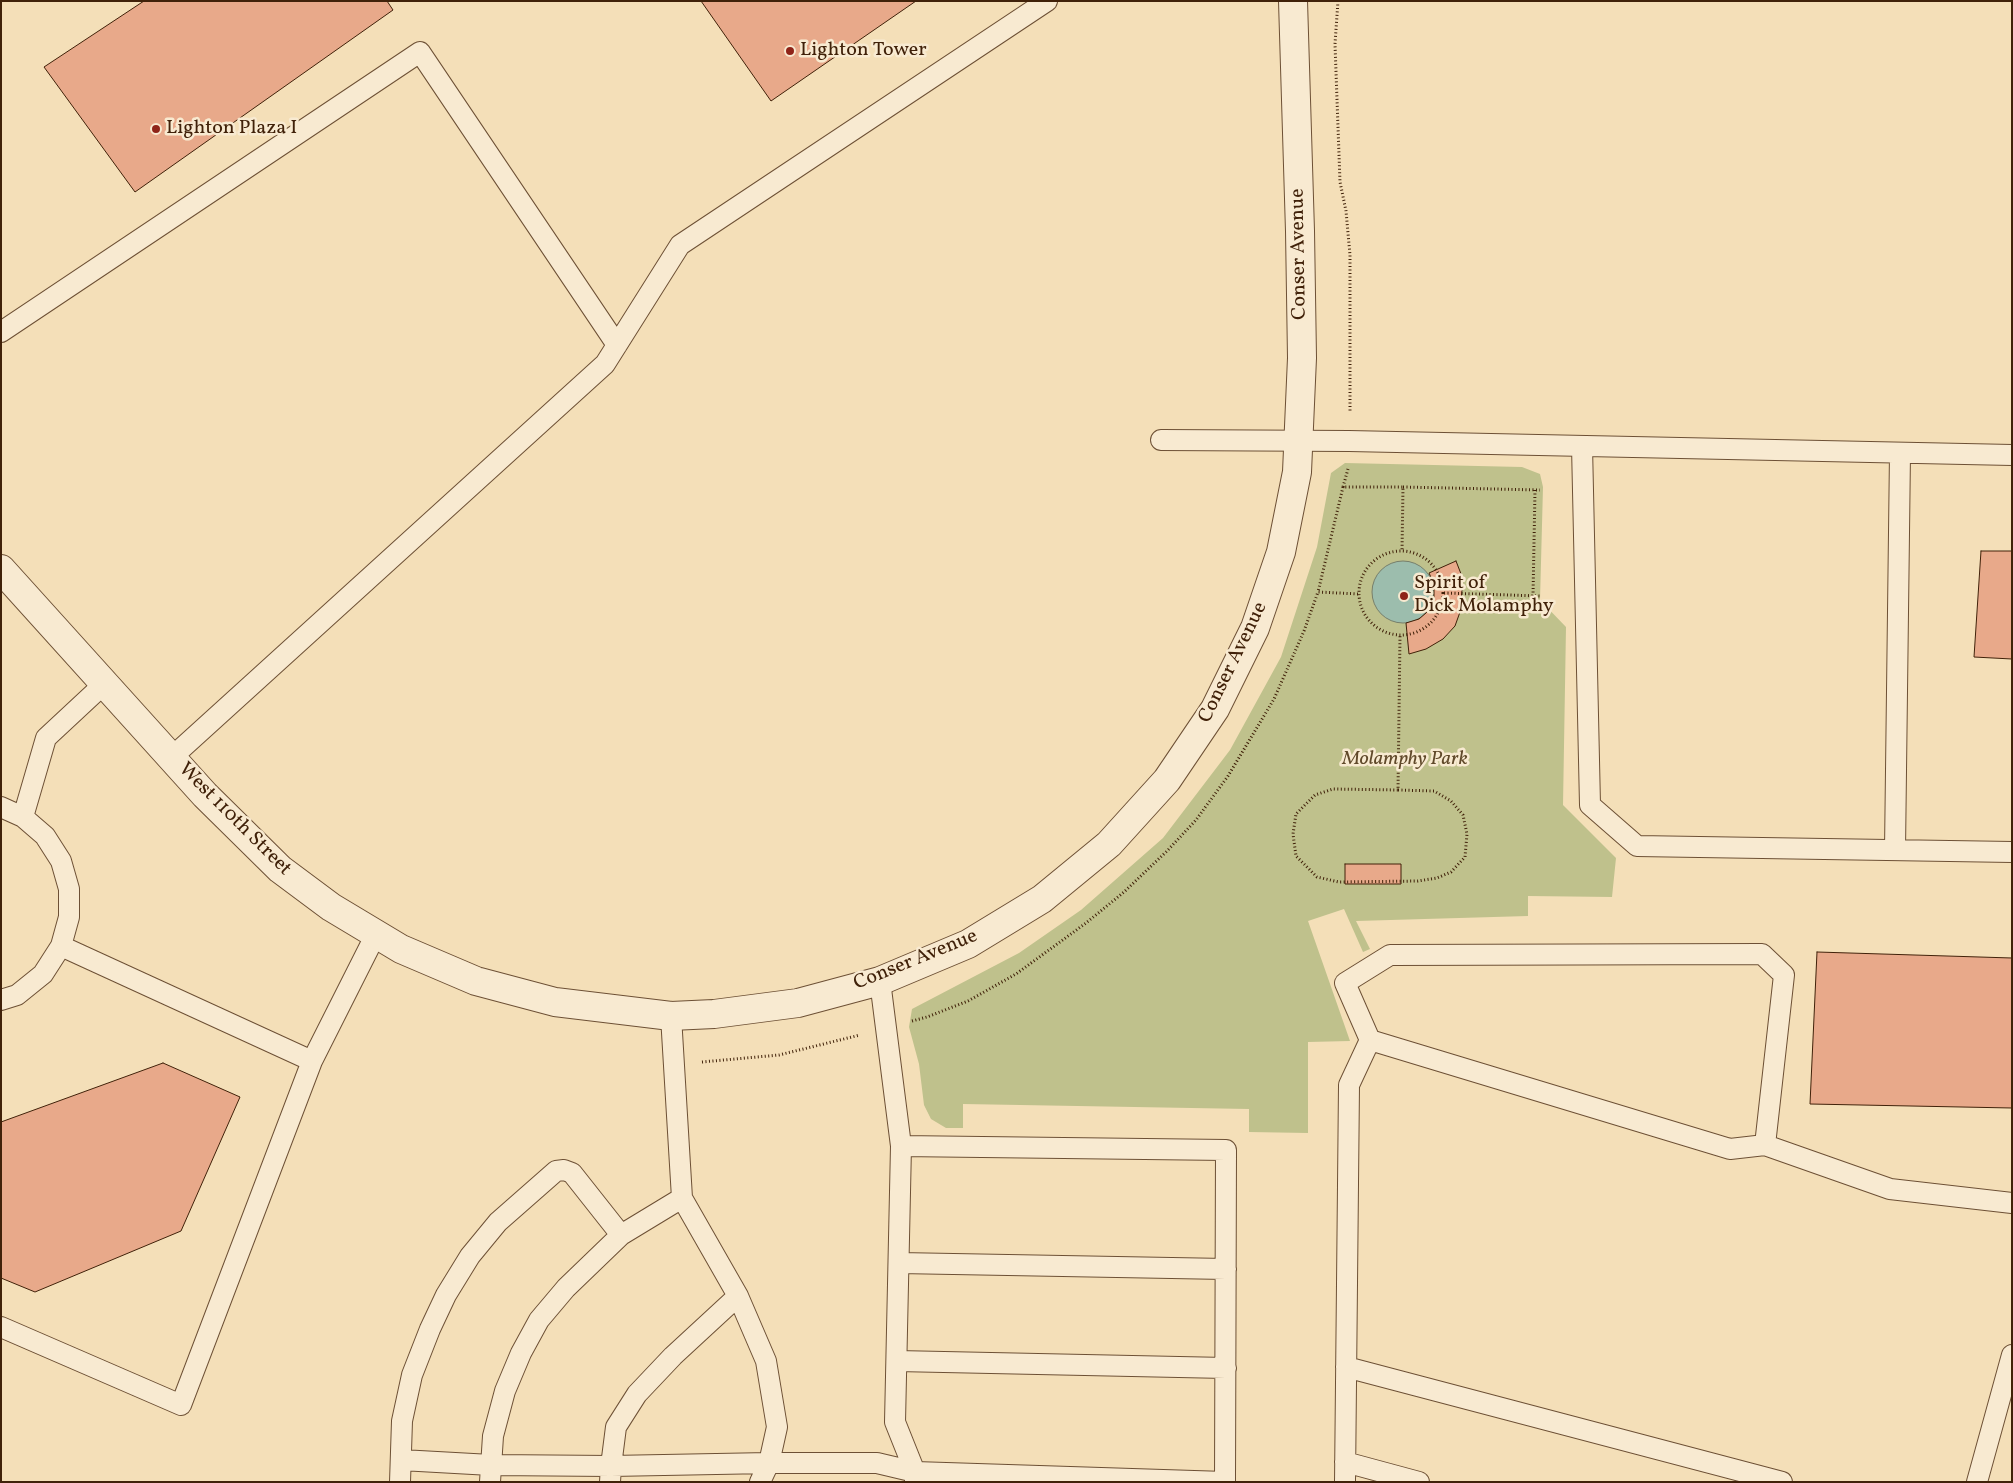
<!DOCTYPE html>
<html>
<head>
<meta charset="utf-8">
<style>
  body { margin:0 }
  #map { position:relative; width:2013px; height:1483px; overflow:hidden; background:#f4dfb8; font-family:Vollkorn,serif }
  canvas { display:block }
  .frame { position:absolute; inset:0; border:2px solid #402109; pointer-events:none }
</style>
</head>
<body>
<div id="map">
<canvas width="2013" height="1483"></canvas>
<div class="frame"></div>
</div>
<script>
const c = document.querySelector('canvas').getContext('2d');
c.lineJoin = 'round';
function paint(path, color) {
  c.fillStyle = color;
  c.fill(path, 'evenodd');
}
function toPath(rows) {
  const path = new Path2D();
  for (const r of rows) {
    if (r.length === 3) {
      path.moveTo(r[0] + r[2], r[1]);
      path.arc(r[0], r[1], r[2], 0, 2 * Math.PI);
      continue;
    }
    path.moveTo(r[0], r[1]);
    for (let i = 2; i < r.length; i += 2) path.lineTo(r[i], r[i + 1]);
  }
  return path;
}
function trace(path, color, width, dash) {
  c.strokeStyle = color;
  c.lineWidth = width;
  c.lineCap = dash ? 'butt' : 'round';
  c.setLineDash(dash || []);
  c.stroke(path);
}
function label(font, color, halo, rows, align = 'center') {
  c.font = font + ' Vollkorn,serif';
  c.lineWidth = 5;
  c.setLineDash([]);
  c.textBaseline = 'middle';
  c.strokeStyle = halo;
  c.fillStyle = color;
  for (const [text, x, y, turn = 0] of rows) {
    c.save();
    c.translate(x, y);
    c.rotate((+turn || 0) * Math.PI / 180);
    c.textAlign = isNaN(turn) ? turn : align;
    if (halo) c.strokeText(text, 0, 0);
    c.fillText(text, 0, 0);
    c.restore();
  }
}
paint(toPath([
  [1345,463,1522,467,1540,474,1543,487,1540,600,1566,627,1563,805,1616,858,1612,897,1528,896,1528,916,1356,921,1370,949,1363,952,1344,909,1308,921,1350,1041,1308,1042,1308,1133,1249,1132,1249,1109,963,1104,963,1128,946,1128,931,1119,924,1105,919,1064,909,1027,912,1009,1019,953,1081,910,1163,838,1230,750,1281,657,1317,547,1331,473]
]), '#bfc18c');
const water = toPath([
  [1403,592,31]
]);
paint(water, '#9cbdad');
trace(water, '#777f6b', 1);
const building = toPath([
  [144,1,387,1,393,10,135,192,44,67,144,1],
  [701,1,916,1,771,101,701,1],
  [1981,551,2012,551,2012,659,1974,657,1981,551],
  [1456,561,1463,579,1460,612,1455,626,1443,639,1426,649,1409,654,1406,623,1419,619,1426,613,1434,600,1434,584,1429,573,1456,561],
  [1345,864,1401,864,1401,884,1345,884,1345,864],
  [1817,952,2012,958,2012,1108,1810,1104,1817,952],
  [163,1063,240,1097,181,1231,35,1292,1,1278,1,1122,163,1063]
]);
paint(building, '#e8a98a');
trace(building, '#402109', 1);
const lane = toPath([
  [1,332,420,52,617,345],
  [1161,440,1349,441,2012,455],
  [1582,446,1590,805,1637,846,2012,852],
  [171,758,605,364,680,245,1047,1],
  [1,807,23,817,45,836,61,861,69,889,69,917,61,946,43,974,17,995,1,1000],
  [23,817,46,738,104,684],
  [1895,850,1900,453],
  [61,946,312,1061,376,934],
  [880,981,901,1146,895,1422,915,1472],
  [671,1016,682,1198,738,1296,766,1361,777,1427,769,1463,877,1463,915,1472],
  [1765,1145,1890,1189,2012,1203],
  [901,1146,1226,1150,1225,1482,915,1472,915,1482],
  [899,1263,1226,1269],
  [1,1327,181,1405,312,1061],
  [897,1361,1226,1368],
  [1346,1367,1782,1482],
  [401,1460,491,1465,611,1466,616,1427,637,1394,673,1356,738,1296],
  [1345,1462,1419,1482],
  [400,1482,402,1421,412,1375,430,1329,446,1295,470,1256,498,1222,556,1171,564,1170,572,1173,621,1235,682,1198],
  [490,1482,493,1436,505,1391,521,1353,539,1320,566,1288,621,1235],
  [610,1482,611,1466,769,1463,760,1482],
  [1345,1482,1349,1085,1370,1040,1345,983,1390,955,1762,954,1784,975,1765,1145,1730,1149,1370,1040],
  [1977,1482,2012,1355]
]);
const street = toPath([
  [1,569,205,795,280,869,331,907,401,949,476,981,555,1002,671,1016,714,1014,798,1003,880,981,968,944,1042,899,1109,844,1167,780,1215,709,1255,628,1281,552,1297,472,1302,358,1300,231,1293,1]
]);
trace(lane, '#6d5035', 22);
trace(street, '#6d5035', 30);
trace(toPath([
  [1338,1,1335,44,1340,182,1346,211,1350,255,1350,413],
  [1348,469,1343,487,1403,487,1402,551],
  [1343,487,1318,592,1359,594],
  [1403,487,1540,490],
  [1401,593,42],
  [1444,593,1541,596],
  [1533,596,1535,490],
  [1398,790,1434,791,1451,801,1463,815,1467,834,1465,857,1451,872,1437,878,1418,881,1339,882,1317,877,1296,856,1293,834,1296,814,1315,795,1333,789,1398,790,1400,636],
  [912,1021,927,1017,968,1001,1016,974,1086,923,1124,892,1167,851,1196,820,1228,776,1274,699,1304,631,1318,592],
  [702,1062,779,1055,860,1035]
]), '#402109', 3, [1, 2.5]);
trace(lane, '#f8ead1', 20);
trace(street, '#f8ead1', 28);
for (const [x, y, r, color] of [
  [790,51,5,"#8f2418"],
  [156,129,5,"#8f2418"],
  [1404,596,5,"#8f2418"]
]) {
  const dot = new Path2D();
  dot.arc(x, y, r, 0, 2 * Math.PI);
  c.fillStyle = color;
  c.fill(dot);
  trace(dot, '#f8ead1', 2);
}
label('20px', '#402109', '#f8ead1', [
  ["Lighton Tower",800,51],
  ["Lighton Plaza I",166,129],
  ["Spirit of",1414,584],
  ["Dick Molamphy",1414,607]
], 'left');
label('20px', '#402109', '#f8ead1', [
  ["Conser Avenue",1300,254,-91],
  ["Conser Avenue",1234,663,-64],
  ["West 110th Street",234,820,45],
  ["Conser Avenue",916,961,-22]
]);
label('italic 20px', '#60492a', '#f8ead1', [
  ["Molamphy Park",1405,760]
]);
</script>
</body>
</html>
